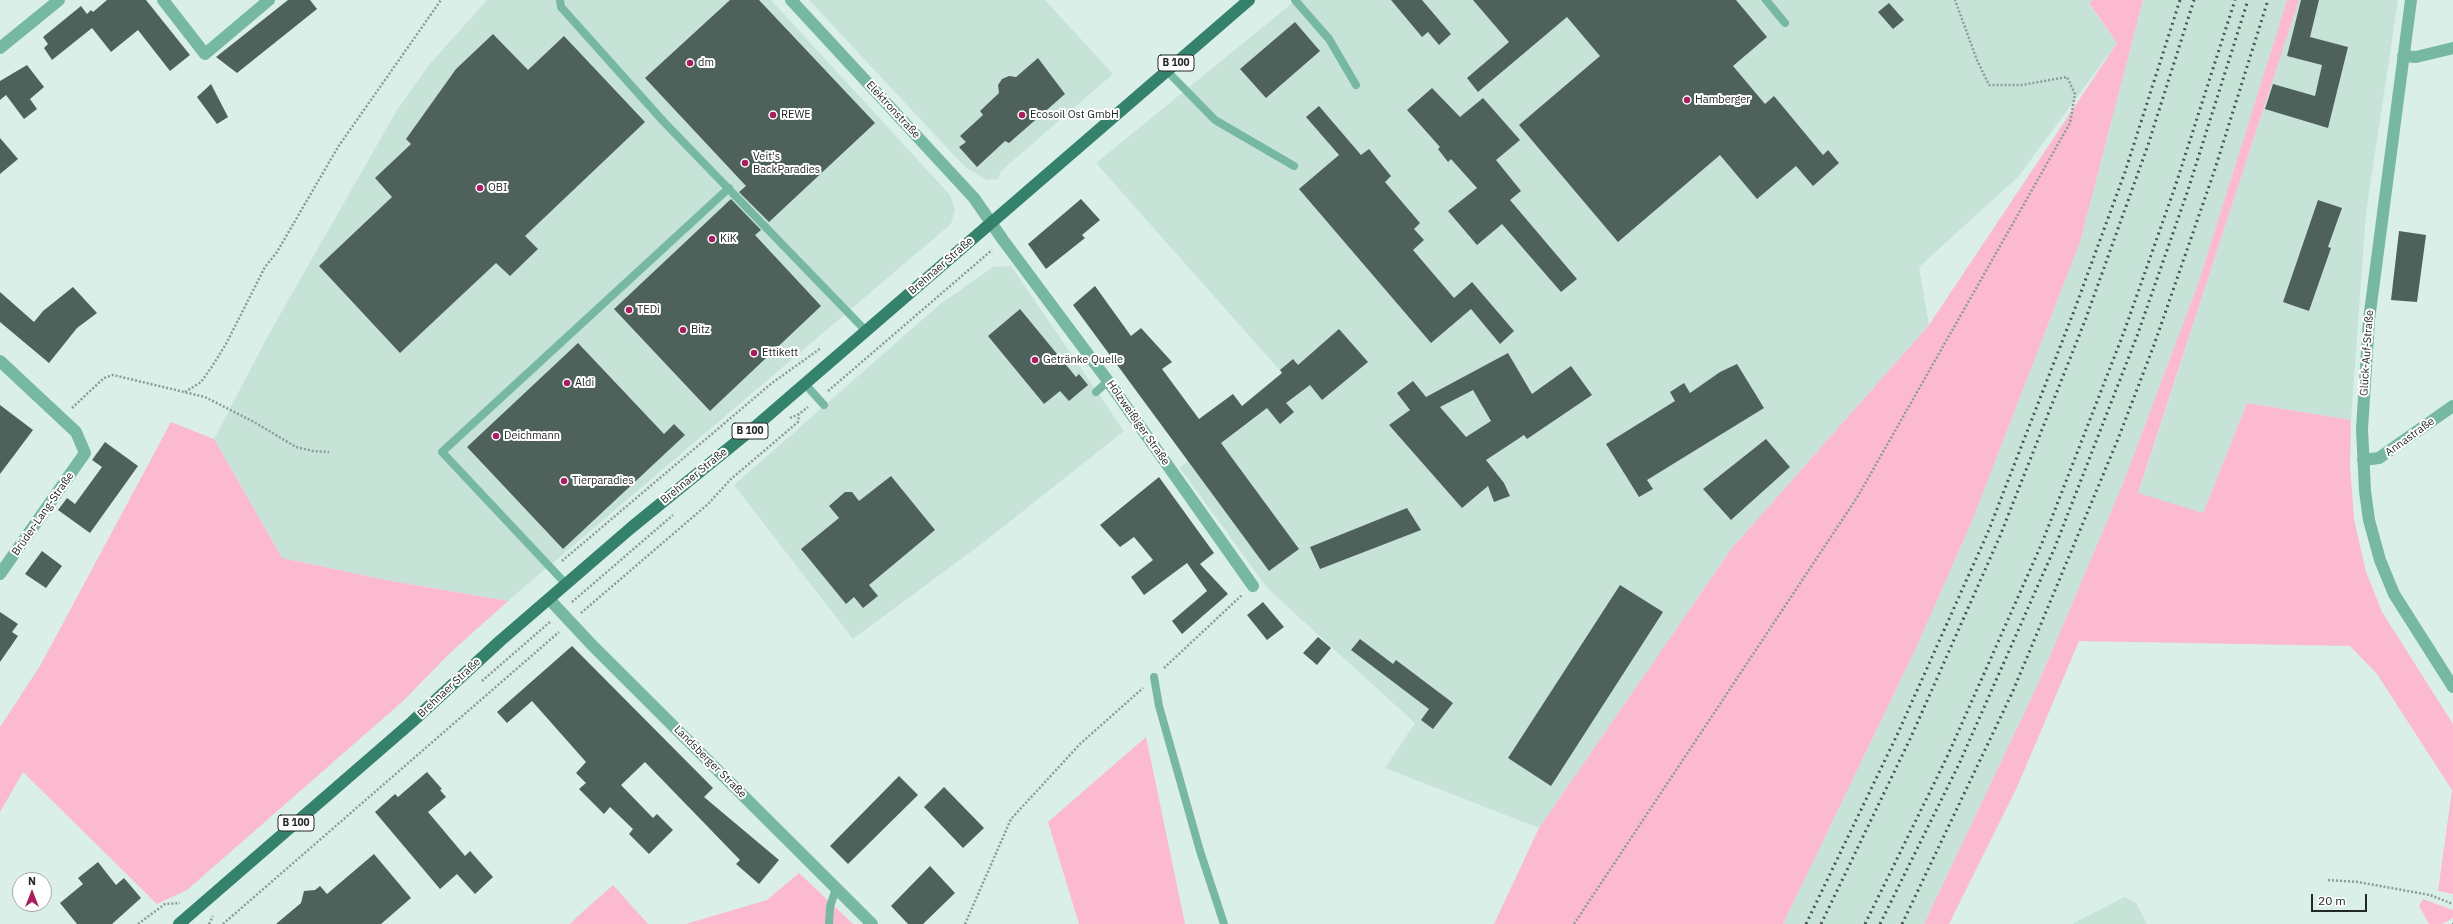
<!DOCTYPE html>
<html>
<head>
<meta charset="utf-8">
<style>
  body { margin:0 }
  #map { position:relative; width:2453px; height:924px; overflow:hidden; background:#daefe7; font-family:"IBM Plex Sans",sans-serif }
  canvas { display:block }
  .north { position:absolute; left:12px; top:872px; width:40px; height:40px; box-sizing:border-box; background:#fff; border:1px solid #a6a9a8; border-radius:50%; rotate:0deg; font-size:11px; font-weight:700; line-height:16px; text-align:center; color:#212826 }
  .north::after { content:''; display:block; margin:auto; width:14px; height:18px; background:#a91e61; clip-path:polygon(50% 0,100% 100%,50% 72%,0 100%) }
  .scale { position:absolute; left:2311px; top:894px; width:56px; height:18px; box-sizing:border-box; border:2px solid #212826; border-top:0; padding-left:5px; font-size:12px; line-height:14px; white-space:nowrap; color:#212826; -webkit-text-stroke:3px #fff; paint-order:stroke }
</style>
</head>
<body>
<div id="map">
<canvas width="2453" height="924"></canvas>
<div class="north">N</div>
<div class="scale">20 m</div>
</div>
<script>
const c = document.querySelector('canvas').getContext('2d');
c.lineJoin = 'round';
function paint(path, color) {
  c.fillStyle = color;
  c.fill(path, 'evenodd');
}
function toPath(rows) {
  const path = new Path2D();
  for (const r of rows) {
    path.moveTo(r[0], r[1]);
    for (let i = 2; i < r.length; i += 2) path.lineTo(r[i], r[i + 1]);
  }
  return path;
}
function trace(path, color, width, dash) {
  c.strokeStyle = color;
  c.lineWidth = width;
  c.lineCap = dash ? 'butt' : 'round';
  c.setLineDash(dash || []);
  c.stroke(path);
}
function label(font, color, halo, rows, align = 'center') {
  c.font = font + ' "IBM Plex Sans",sans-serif';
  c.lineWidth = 4;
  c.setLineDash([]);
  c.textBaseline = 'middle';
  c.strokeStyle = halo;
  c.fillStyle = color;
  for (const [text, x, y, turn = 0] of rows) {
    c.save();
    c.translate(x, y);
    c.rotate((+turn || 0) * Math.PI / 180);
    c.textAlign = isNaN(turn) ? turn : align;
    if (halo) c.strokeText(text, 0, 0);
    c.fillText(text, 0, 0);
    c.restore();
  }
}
paint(toPath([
  [487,0,771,0,950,195,955,209,951,224,508,601,386,580,282,558,214,439,270,332,397,110,429,65],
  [809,0,1045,0,1113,74,1001,171,998,179,987,180,965,167],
  [1296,0,2092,0,2089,4,2117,43,2018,177,1919,267,1929,325,1732,548,1539,828,1385,768,1415,723,1268,589,1180,468,1283,374,1096,163],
  [2143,0,2287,0,2198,284,2122,486,2037,686,1924,924,1783,924,1916,648,1972,521,2080,242],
  [2299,0,2398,0,2366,213,2351,420,2247,403,2203,513,2138,494],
  [1011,266,1124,431,984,542,853,639,734,485,939,305,993,267],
  [2125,897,2136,903,2147,924,2072,924]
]), '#c7e3d8');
paint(toPath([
  [2092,0,2143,0,2080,242,1972,521,1916,648,1783,924,1494,924,1539,828,1732,548,1929,325,2117,43,2089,3],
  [2287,0,2299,0,2138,493,2203,513,2247,403,2351,420,2350,466,2354,519,2366,572,2382,612,2453,724,2453,894,2438,891,2452,790,2377,674,2350,646,2079,641,2018,785,1949,924,1924,924,2037,686,2122,486,2198,284],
  [171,422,214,439,282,558,386,580,508,601,450,653,403,701,187,890,157,904,23,772,0,812,0,727,40,666],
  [1146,737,1185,924,1079,924,1048,822],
  [799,873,853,924,686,924,767,900],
  [613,885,648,924,570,924,578,916],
  [2423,899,2453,910,2453,918,2442,924,2429,924,2419,906]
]), '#fcbad0');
paint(toPath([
  [107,0,146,0,190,55,170,71,138,30,111,52,92,28,52,60,44,48,48,44,43,37,81,6,87,14,91,10,93,12],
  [288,0,310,0,317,9,237,73,216,57],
  [730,0,759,0,875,123,769,222,739,192,746,186,645,78],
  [1391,0,1422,0,1451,34,1439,45,1428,32,1422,37],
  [1473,0,1736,0,1767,37,1733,66,1765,104,1774,96,1823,155,1828,150,1839,163,1813,186,1796,166,1757,199,1720,155,1618,242,1519,125,1600,56,1567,17,1478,92,1467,78,1509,42],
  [2301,0,2319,0,2310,37,2348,47,2328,128,2265,109,2273,84,2315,96,2322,65,2287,56],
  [1889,3,1904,20,1893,29,1878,12],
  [1295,22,1320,51,1266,98,1240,69],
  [493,34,528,70,564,36,645,122,525,236,538,249,510,276,496,263,400,353,319,266,392,197,375,178,411,144,406,139,456,69],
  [1038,58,1065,94,1009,143,1005,141,977,167,959,147,966,142,960,136,983,115,980,111,999,93,998,85,1002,79,1009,76,1016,77],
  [27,65,44,87,30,99,37,109,24,119,6,95,0,100,0,81],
  [211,84,228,117,217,124,197,97],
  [1432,88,1460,117,1483,98,1520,140,1496,160,1521,191,1510,200,1577,279,1561,292,1502,224,1477,245,1448,211,1477,188,1451,159,1448,162,1438,149,1440,147,1407,110],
  [1319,106,1361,155,1369,149,1391,176,1385,182,1420,223,1414,229,1424,240,1413,250,1454,298,1472,282,1514,331,1500,344,1471,309,1431,343,1299,189,1339,155,1306,117],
  [0,138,18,159,0,174],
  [731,199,761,230,755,235,821,306,710,411,614,309],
  [1081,199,1100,220,1082,235,1085,238,1046,269,1028,244],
  [2318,200,2342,208,2328,247,2331,248,2309,311,2283,302],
  [2399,231,2426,235,2417,302,2391,300],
  [1095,286,1131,336,1141,328,1172,362,1162,369,1199,419,1233,394,1242,406,1282,373,1280,370,1293,359,1298,365,1339,329,1368,362,1322,400,1310,385,1286,403,1294,412,1280,424,1267,408,1221,443,1299,549,1269,571,1073,305],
  [73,287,97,313,77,328,49,363,0,322,0,292,34,322,43,311],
  [1020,309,1076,377,1079,374,1088,385,1069,401,1060,391,1044,404,988,336],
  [578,343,664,434,674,424,685,435,563,549,467,447],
  [1508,353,1532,394,1571,366,1592,395,1527,439,1524,435,1486,460,1504,483,1510,496,1494,502,1488,486,1462,508,1389,425,1410,410,1397,393,1413,381,1426,397],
  [1473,390,1491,421,1466,437,1440,407],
  [1737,364,1764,408,1647,480,1653,489,1639,497,1606,444,1675,401,1670,392,1684,383,1690,393,1720,372],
  [0,405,33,430,0,474],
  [1766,439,1790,467,1731,520,1703,489],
  [105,442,138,466,90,533,58,510,67,498,75,504,102,467,92,460],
  [891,476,935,530,869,585,878,596,863,608,854,597,846,604,801,549,839,518,829,506,845,492,852,492,859,501],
  [1159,477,1214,553,1200,564,1228,594,1182,634,1172,621,1207,591,1187,563,1144,595,1131,577,1153,560,1134,537,1120,547,1100,525],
  [1407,508,1421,530,1320,569,1310,547],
  [42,551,62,566,46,588,25,574],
  [1620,585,1663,612,1551,786,1508,758],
  [1263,602,1284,627,1267,640,1247,615],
  [0,612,18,624,12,632,18,636,0,662],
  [1318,637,1331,648,1317,665,1303,653],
  [1360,639,1393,664,1396,660,1453,703,1433,729,1421,720,1429,709,1351,650],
  [572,646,713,788,704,797,779,860,759,884,736,864,740,860,645,762,621,785,653,818,657,814,673,830,649,854,629,834,633,829,610,807,604,814,579,789,586,783,576,773,586,762,532,701,507,723,497,712],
  [427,772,442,789,440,790,446,797,428,812,465,856,470,851,493,877,475,894,457,874,440,889,375,812,395,794,398,797],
  [899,776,918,795,848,864,830,846],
  [944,787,984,828,963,848,924,807],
  [374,854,411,898,381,924,276,924,301,903,304,891,315,890,320,886,327,894],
  [98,862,116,885,124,878,141,898,112,924,77,924,60,903,83,884,78,878],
  [930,866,955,893,923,924,908,924,891,906]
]), '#4f615b');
trace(toPath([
  [828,391,992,250],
  [185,392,201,382,211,368,226,344,265,267,277,252,338,147,441,0],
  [72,408,104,378,113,375,205,397,254,422,296,447,313,451,329,452],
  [790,418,799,414,808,407],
  [562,561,772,383,821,348],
  [572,602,673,515],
  [581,613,708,504,731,479,798,422,799,414],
  [1164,668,1242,595],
  [482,681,551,621],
  [2328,880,2358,882,2430,895,2453,904],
  [138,924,165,904,180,903],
  [209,924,213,916],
  [223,924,559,632],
  [965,924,1011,819,1080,744,1143,688],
  [1574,924,1858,496,2070,123,2075,94,2067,77,2022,85,1989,85,1977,60,1955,0],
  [2452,924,2453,924]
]), '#8c9b96', 2.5, [2, 2]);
trace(toPath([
  [560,0,561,7,663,121,866,331],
  [1295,0,1329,39,1356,85],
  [1766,0,1785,23],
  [1167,71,1215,120,1294,166],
  [805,384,824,405],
  [1096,392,1108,381],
  [566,584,442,452,729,188],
  [1154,677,1159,706,1200,851,1224,924],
  [829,924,830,907,836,888]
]), '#76b8a2', 8);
trace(toPath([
  [163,0,205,54,269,0],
  [791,0,974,198,1003,240,1108,381,1253,586],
  [2411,0,2369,320,2362,429,2365,491,2369,520,2380,560,2394,594,2453,687],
  [0,48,59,0],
  [2403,56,2416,57,2453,48],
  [0,361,76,432,85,453,0,574],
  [2363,460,2379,458,2453,406],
  [549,599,592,645,872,924]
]), '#76b8a2', 12);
trace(toPath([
  [179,924,412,722,500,641,632,527,756,426,1249,0]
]), '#34826b', 12);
trace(toPath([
  [1806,924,1898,733,1988,532,2074,311,2125,172,2180,0],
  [1821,924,1911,737,2000,536,2086,318,2148,145,2194,0],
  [1865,924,1947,757,2042,543,2124,332,2175,187,2235,0],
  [1880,924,1959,764,2055,547,2137,336,2187,193,2248,0],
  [1902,924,2013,691,2118,439,2154,345,2214,172,2268,0]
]), '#4a5451', 3, [2, 4]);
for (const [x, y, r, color] of [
  [690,63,4,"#a91e61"],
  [1687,100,4,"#a91e61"],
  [773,115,4,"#a91e61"],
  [1022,115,4,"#a91e61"],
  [745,163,4,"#a91e61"],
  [480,188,4,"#a91e61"],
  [712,239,4,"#a91e61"],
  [629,310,4,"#a91e61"],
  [683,330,4,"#a91e61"],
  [754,353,4,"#a91e61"],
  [1035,360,4,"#a91e61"],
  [567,383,4,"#a91e61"],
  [496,436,4,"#a91e61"],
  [564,481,4,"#a91e61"]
]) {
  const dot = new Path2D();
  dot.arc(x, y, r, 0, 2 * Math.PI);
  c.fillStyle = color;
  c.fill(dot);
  trace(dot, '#fff', 1.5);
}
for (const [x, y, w] of [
  [1176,63,36],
  [750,431,36],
  [296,823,36]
]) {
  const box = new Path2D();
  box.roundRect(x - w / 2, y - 8, w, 16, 3);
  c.fillStyle = '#fff';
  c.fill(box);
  trace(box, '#212826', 1);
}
label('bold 10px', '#212826', null, [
  ["B 100",1176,63],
  ["B 100",750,431],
  ["B 100",296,823]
]);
label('11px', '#212826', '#fff', [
  ["dm",698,63],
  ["Hamberger",1695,100],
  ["REWE",781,115],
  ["Ecosoil Ost GmbH",1030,115],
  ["Veit's",753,157],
  ["BackParadies",753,170],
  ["OBI",488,188],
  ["KiK",720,239],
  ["TEDi",637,310],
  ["Bitz",691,330],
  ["Ettikett",762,353],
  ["Getränke Quelle",1043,360],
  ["Aldi",575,383],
  ["Deichmann",504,436],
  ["Tierparadies",572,481]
], 'left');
label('11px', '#212826', '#fff', [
  ["Elektronstraße",893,110,47],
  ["Brehnaer Straße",941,266,-41],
  ["Glück-Auf-Straße",2367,353,-86],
  ["Holzweißiger Straße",1138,423,55],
  ["Annastraße",2410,437,-36],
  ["Brehnaer Straße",694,476,-39],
  ["Brüder-Lang-Straße",43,514,-55],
  ["Brehnaer Straße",449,688,-43],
  ["Landsberger Straße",710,762,45]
]);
</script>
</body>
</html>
